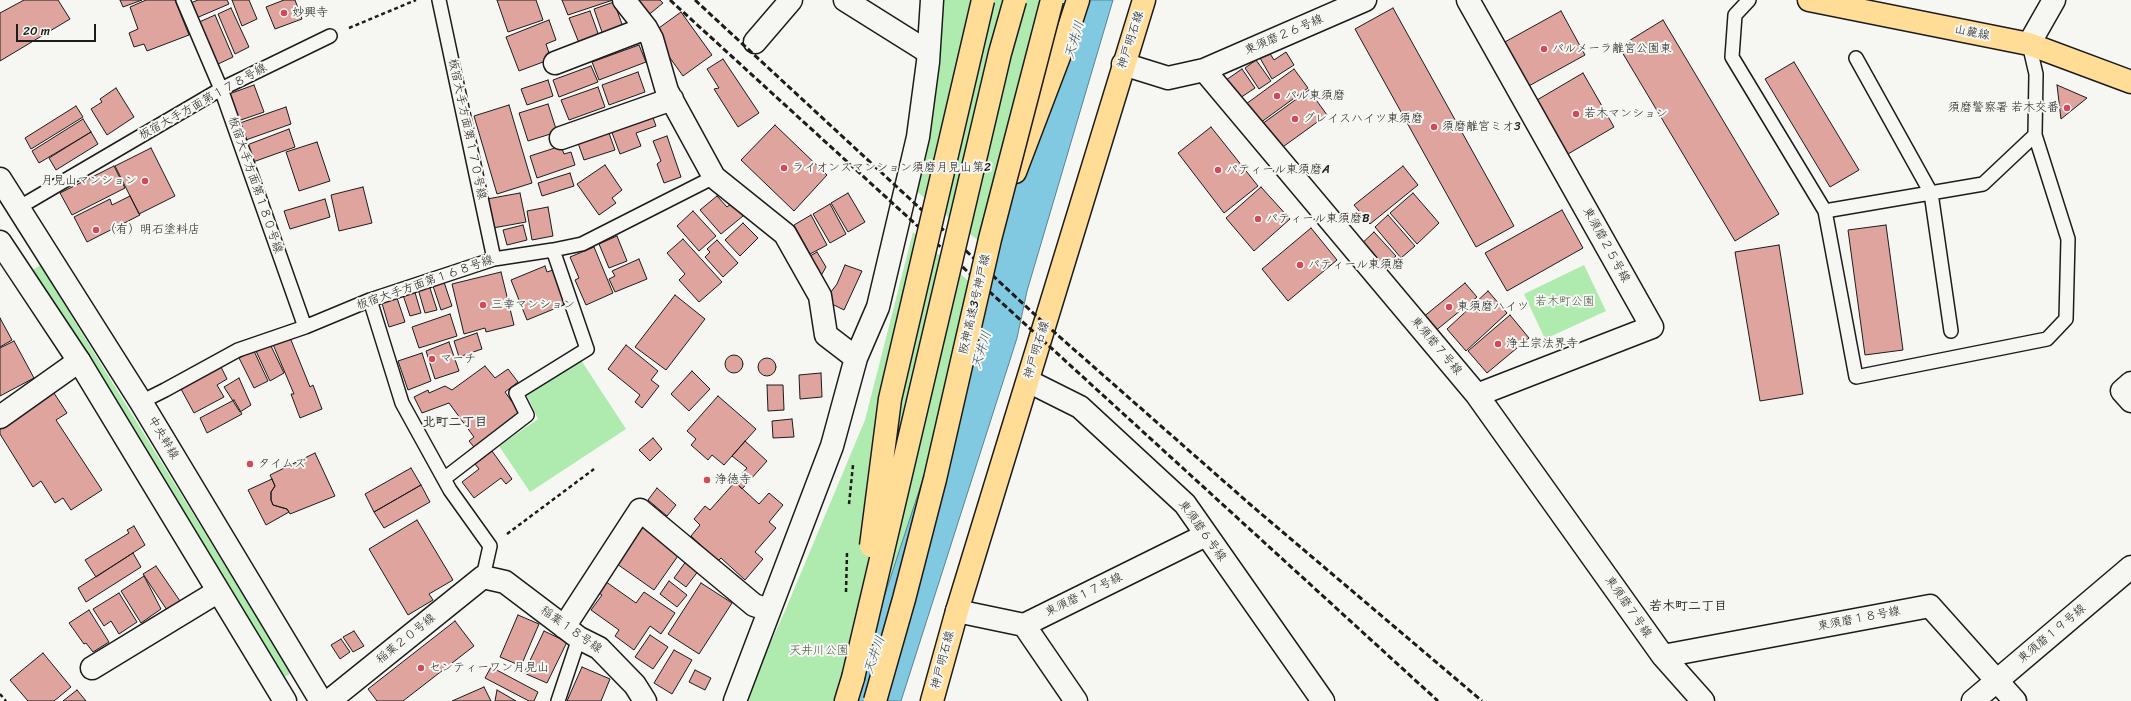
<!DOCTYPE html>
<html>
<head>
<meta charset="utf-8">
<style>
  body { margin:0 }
  #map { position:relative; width:2131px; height:701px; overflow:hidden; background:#f6f6f2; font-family:Sriracha,sans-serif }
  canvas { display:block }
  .scale { position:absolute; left:16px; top:24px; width:80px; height:18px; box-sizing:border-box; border:2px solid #1c1c1c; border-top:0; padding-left:5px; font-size:12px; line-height:14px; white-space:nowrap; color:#1c1c1c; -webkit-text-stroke:3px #f6f6f2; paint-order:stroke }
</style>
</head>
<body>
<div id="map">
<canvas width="2131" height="701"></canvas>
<div class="scale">20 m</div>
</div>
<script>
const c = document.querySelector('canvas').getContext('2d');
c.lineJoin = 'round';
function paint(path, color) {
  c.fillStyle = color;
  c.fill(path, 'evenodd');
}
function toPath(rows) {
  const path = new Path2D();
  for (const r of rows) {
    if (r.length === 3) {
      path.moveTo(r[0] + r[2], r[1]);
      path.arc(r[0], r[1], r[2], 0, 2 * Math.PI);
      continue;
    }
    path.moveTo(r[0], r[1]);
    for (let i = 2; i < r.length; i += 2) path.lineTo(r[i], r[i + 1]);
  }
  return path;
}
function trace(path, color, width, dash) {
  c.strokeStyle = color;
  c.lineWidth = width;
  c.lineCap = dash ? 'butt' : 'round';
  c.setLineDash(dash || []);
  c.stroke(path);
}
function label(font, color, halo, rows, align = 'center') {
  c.font = font + ' Sriracha,"Klee One",sans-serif';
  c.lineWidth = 4;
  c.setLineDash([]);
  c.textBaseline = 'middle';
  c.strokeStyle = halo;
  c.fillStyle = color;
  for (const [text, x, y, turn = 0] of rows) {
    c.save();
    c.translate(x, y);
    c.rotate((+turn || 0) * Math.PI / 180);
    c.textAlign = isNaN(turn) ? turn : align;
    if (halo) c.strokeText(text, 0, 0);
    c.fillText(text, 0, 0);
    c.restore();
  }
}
paint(toPath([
  [944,0,1064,0,990,250,915,190],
  [913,232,982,293,853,701,744,701,785,611,865,420],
  [40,265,291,673,282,679,33,270],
  [1584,265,1606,311,1545,339,1524,294],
  [579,357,626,429,530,492,499,446,538,419,526,393]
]), '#afeaaf');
const water = toPath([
  [1067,0,1113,0,1027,291,1017,338,901,701,850,701,983,296,1067,0]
]);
paint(water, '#80c9e0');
trace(water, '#588492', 1);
const building = toPath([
  [24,0,58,0,70,19,0,61,0,13,24,0],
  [120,0,142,0,123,7,120,0],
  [146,0,175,0,189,35,147,51,144,44,134,47,129,33,138,29,130,7,146,0],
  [198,0,227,0,229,4,194,19,188,4,198,0],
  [232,0,249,0,257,19,242,26,232,0],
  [284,0,295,0,302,19,275,29,266,7,284,0],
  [497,0,536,0,543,20,508,32,497,0],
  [562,0,613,0,568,15,562,0],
  [637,0,660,0,663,3,646,17,637,0],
  [614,2,623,27,603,35,594,9,614,2],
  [231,8,249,47,235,54,218,14,231,8],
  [1393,8,1514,226,1476,247,1355,29,1393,8],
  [590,11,599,36,579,43,569,18,590,11],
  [1561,11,1585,55,1527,87,1503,43,1561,11],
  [681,12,712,55,683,76,652,33,681,12],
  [215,15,233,57,216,65,197,23,215,15],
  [549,20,556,40,546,44,551,59,519,71,506,37,549,20],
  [1663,20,1779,214,1735,241,1619,47,1663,20],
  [639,45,646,62,599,80,592,62,639,45],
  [1269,52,1274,60,1286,52,1294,65,1272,79,1260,58,1269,52],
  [723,59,759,113,738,127,714,89,719,88,707,69,723,59],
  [1256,60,1271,81,1259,89,1245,68,1256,60],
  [1794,62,1859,170,1830,187,1765,79,1794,62],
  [591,66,598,82,559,97,553,80,591,66],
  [1242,69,1255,88,1240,98,1226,80,1242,69],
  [1294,69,1308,88,1260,123,1246,104,1294,69],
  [638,72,645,92,609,105,602,85,638,72],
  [1583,73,1614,127,1568,154,1537,100,1583,73],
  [548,80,553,96,527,105,521,89,548,80],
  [254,85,264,112,238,121,229,94,254,85],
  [2057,85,2087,98,2061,119,2057,85],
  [598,87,605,107,569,120,561,100,598,87],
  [116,88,134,117,107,135,91,109,102,102,100,99,116,88],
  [1309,90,1327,115,1280,149,1262,124,1309,90],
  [548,104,557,132,528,141,519,113,548,104],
  [509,105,532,183,497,194,474,116,509,105],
  [76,106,83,117,31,149,25,138,76,106],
  [286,107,291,124,243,141,237,124,286,107],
  [652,115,656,126,636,133,641,146,620,154,611,130,652,115],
  [83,119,91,132,39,163,32,151,83,119],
  [775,125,827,175,794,211,741,160,775,125],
  [1211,127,1258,186,1224,213,1178,153,1211,127],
  [289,129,295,147,253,162,247,145,289,129],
  [91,132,98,144,56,170,49,158,91,132],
  [609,133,615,150,584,160,578,143,609,133],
  [667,136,681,177,664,183,657,164,661,161,653,141,667,136],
  [317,142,330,181,299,191,286,152,317,142],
  [561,146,564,154,571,152,575,165,537,178,530,156,561,146],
  [151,148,175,196,139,214,115,166,151,148],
  [605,165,622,190,612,198,616,203,599,215,577,184,605,165],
  [114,166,125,188,72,215,60,193,114,166],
  [1403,166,1418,185,1370,224,1354,205,1403,166],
  [570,173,574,186,542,196,538,183,570,173],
  [363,187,372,223,339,231,331,195,363,187],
  [1261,187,1290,219,1254,251,1226,218,1261,187],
  [520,193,526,222,493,228,487,199,520,193],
  [848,193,865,222,848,232,831,203,848,193],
  [1413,193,1439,223,1417,244,1390,213,1413,193],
  [130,196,140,215,87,242,74,217,110,199,112,205,130,196],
  [717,196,727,207,732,203,743,216,721,234,700,210,717,196],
  [325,199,330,217,290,229,284,211,325,199],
  [830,204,846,234,830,243,813,214,830,204],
  [548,207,553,236,532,240,527,211,548,207],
  [1562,210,1583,248,1507,291,1485,253,1562,210],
  [693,211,716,236,699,251,677,226,693,211],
  [811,215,827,245,810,254,794,225,811,215],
  [1388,215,1415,246,1401,258,1375,227,1388,215],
  [743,223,758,238,740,256,725,240,743,223],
  [523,225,527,240,507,245,503,230,523,225],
  [1886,225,1903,350,1865,355,1848,230,1886,225],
  [1311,228,1337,260,1288,301,1262,269,1311,228],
  [1374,232,1396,256,1379,271,1357,248,1374,232],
  [617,236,627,261,609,268,599,244,617,236],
  [683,239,722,282,699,302,679,280,685,274,667,253,683,239],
  [717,240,738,263,723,277,705,257,710,252,707,249,717,240],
  [1779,245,1803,394,1760,401,1735,252,1779,245],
  [594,247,613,293,586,305,575,280,579,278,570,257,594,247],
  [817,252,826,267,818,281,805,259,817,252],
  [639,259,647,279,615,292,609,279,615,276,612,271,639,259],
  [845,265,862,271,844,310,830,303,833,299,827,297,837,284,845,265],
  [545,266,547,272,553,270,566,304,527,320,511,280,545,266],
  [501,272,514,325,486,332,485,328,464,334,452,284,501,272],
  [444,282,452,306,441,310,433,286,444,282],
  [1465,283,1477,297,1434,332,1422,318,1465,283],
  [429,285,437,310,425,313,418,289,429,285],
  [414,289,421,313,410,316,402,292,414,289],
  [1488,291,1507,313,1466,351,1447,329,1488,291],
  [396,295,405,322,389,327,381,300,396,295],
  [675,295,705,319,666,370,635,347,675,295],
  [450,314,457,336,419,348,412,327,450,314],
  [1510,315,1529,338,1487,373,1468,351,1510,315],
  [0,318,12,340,0,347,0,318],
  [477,333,482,349,459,357,454,341,477,333],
  [289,335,310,387,313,385,322,409,300,418,291,394,294,394,272,342,289,335],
  [14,341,34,378,0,396,0,348,14,341],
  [449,342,459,371,435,379,426,351,449,342],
  [270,344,284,373,270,381,256,351,270,344],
  [626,345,658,371,651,380,659,386,642,408,635,402,640,395,608,369,626,345],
  [254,351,268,381,254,388,239,358,254,351],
  [422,353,431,381,408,390,398,361,422,353],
  [734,364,9],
  [767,367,9],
  [485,366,495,378,508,369,518,382,505,392,520,413,474,447,469,441,474,437,449,403,422,413,414,397,428,390,429,393,445,386,452,390,485,366],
  [221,367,227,379,217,385,224,397,194,413,181,389,221,367],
  [692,371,710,389,689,411,671,394,692,371],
  [821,373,822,397,800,399,799,375,821,373],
  [239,378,251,405,240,412,224,387,239,378],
  [767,385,783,385,784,410,768,411,767,385],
  [52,390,67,413,56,420,102,490,71,510,63,498,55,503,41,481,33,487,0,434,0,424,52,390],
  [718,396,756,429,724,465,712,455,708,460,691,445,696,439,687,431,718,396],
  [234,400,242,414,207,433,200,418,234,400],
  [792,419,794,437,773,438,772,421,792,419],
  [653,438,662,449,650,461,639,450,653,438],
  [745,441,767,461,742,489,735,482,747,468,732,456,745,441],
  [492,451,512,479,506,484,501,478,474,498,462,482,479,469,475,464,492,451],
  [315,453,335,496,290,514,287,509,273,505,271,500,271,492,275,486,270,475,315,453],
  [411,468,421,485,374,512,365,494,411,468],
  [272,479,275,486,271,492,271,500,273,505,287,509,289,512,266,525,248,490,272,479],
  [735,482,759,504,769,493,783,505,769,522,776,528,755,552,763,559,745,580,721,558,718,561,691,536,700,525,694,519,705,506,710,510,735,482],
  [421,485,430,502,384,528,374,512,421,485],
  [657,488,676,505,667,516,648,500,657,488],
  [417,520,453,580,429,594,433,600,408,615,369,549,417,520],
  [134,526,145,545,96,577,85,560,129,533,127,530,134,526],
  [643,527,680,553,654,590,617,564,643,527],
  [133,553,141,567,86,602,78,588,133,553],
  [687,560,699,570,686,587,674,578,687,560],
  [156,566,180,601,167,610,143,574,156,566],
  [144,576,161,609,141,623,121,591,144,576],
  [602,579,636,603,644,592,675,613,661,634,650,626,634,650,615,636,619,630,591,610,602,595,594,590,602,579],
  [669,581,687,595,677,607,660,594,669,581],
  [701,583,732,603,699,654,668,634,701,583],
  [119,593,137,622,119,634,111,621,104,626,93,609,119,593],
  [89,610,109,642,93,652,86,643,84,644,69,623,89,610],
  [518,615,539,624,521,666,500,657,518,615],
  [455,621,474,646,403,701,377,701,368,689,455,621],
  [354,631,364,646,353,652,343,637,354,631],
  [544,631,567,642,547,683,524,673,544,631],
  [650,635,668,647,653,669,635,657,650,635],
  [341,639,350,652,340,659,331,645,341,639],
  [674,650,692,660,672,694,654,683,674,650],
  [43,653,71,687,54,701,28,701,10,680,43,653],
  [491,667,538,692,534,701,529,701,485,678,491,667],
  [582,667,610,679,601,701,567,701,582,667],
  [695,670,711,678,705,690,689,682,695,670],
  [484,687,491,701,452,701,484,687],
  [77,690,86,701,63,701,77,690],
  [497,690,516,701,495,701,497,690]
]);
paint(building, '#dea49d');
trace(building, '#1c1c1c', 1);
const service = toPath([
  [183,0,221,89,305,327],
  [439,0,494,259],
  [1749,0,1735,15,1732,57,1825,211,1856,377,2047,339,2066,319,2068,239,2035,135,2036,74,2029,44],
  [1856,58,1931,193,1951,331],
  [18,208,221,89,330,36],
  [1825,211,1983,184,2035,135],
  [370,300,402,403,450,490,490,546,483,577],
  [141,402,165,390,238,350,305,327,370,300,494,259,553,250,582,244,714,177],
  [445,478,527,415,516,393,587,349,553,250],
  [558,701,579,638]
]);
const minor = toPath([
  [624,0,646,28,652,39,667,91,714,177,785,234,820,296,826,335,856,358],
  [845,0,928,52],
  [1468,0,1652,327,1477,395],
  [755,42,791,0],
  [2029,44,2054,0],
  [555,63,646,28],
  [1123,64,1168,78,1204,70,1477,395,1663,656,1703,701],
  [1204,70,1365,0],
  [561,138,672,99],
  [1028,381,1080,407,1185,504,1323,701],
  [2131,383,2122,391,2131,401],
  [0,417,79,361],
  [957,611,1024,625,1206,535],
  [1024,625,1076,701],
  [564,627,640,510,754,605,769,610],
  [1663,656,1930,606,2015,701],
  [92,668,217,592],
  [329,701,483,577,505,582,579,638,599,648,635,685,645,701],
  [735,701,832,446,856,358,878,307,918,137,928,62,932,0],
  [1973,701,2131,567]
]);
const tertiary = toPath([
  [0,179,141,402,321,701],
  [0,242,79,361,285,701]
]);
const primary = toPath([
  [1809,0,2029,44,2131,82],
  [932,701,957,611,1144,0]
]);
const motorway = toPath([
  [1015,172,1063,46,1078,0],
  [846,701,853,678]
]);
trace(service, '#1c1c1c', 16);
trace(minor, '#1c1c1c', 25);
trace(tertiary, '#1c1c1c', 25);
trace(primary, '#1c1c1c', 25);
trace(motorway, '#1c1c1c', 25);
trace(toPath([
  [349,28,416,0],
  [849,504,853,465],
  [507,534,594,469],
  [846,592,847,553],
  [0,694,6,701]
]), '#1c1c1c', 2.5, [4, 3]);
trace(service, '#f6f6f2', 13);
trace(minor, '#f6f6f2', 22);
trace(tertiary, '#f6f6f2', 22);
trace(primary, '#ffdd96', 22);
trace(motorway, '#ffdd96', 22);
trace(toPath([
  [670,0,1438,701],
  [695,0,1045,324,1252,506,1482,701]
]), '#1c1c1c', 3, [6, 3]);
const motorwayBridge = toPath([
  [871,546,890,399,983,0],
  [853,678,1000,53,1015,0],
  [875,701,904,599,935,479,990,239,1052,0]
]);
trace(motorwayBridge, '#1c1c1c', 25, []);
trace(motorwayBridge, '#ffdd96', 22);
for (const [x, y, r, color] of [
  [284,13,4,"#d1495b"],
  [1544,49,4,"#d1495b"],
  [1277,96,4,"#d1495b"],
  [2067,108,4,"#d1495b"],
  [1576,114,4,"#d1495b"],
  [1295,119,4,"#d1495b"],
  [1434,127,4,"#d1495b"],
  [784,168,4,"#d1495b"],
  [1218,170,4,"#d1495b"],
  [145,181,4,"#d1495b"],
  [1258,219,4,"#d1495b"],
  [96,230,4,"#d1495b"],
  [1300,265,4,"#d1495b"],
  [483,305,4,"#d1495b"],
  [1449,307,4,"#d1495b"],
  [1498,344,4,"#d1495b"],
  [432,359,4,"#d1495b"],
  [250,464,4,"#d1495b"],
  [707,480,4,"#d1495b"],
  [421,668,4,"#d1495b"]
]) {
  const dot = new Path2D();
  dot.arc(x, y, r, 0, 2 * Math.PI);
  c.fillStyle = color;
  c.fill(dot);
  trace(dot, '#f6f6f2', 1.5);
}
label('12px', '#1c1c1c', '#f6f6f2', [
  ["妙興寺",292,13],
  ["パルメーラ離宮公園東",1552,49],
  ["パル東須磨",1285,96],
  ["須磨警察署 若木交番",2059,108,"right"],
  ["若木マンション",1584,114],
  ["グレイスハイツ東須磨",1303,119],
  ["須磨離宮ミオ3",1442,127],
  ["ライオンズマンション須磨月見山第2",792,168],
  ["パティール東須磨A",1226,170],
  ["月見山マンション",137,181,"right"],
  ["パティール東須磨B",1266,219],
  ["（有）明石塗料店",104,230],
  ["パティール東須磨",1308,265],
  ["三幸マンション",491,305],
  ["東須磨ハイツ",1457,307],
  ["浄土宗法界寺",1506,344],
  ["マーチ",440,359],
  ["タイムズ",258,464],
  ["浄徳寺",715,480],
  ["センティーワン月見山",429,668]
], 'left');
label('12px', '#1c1c1c', '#f6f6f2', [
  ["山麓線",1972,33,11],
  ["東須磨２６号線",1284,35,-23],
  ["神戸明石線",1131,40,-72],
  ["板宿大手方面第１７８号線",203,102,-29],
  ["板宿大手方面第１７０号線",467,129,78],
  ["板宿大手方面第１８０号線",255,185,71],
  ["東須磨２５号線",1606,245,61],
  ["板宿大手方面第１６８号線",425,283,-19],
  ["阪神高速3号神戸線",975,304,-77],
  ["東須磨７号線",1436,346,50],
  ["神戸明石線",1037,350,-73],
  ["中央幹線",163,438,59],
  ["東須磨６号線",1202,531,54],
  ["東須磨１７号線",1084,595,-26],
  ["東須磨７号線",1628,607,55],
  ["東須磨１８号線",1859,619,-11],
  ["稲葉１８号線",571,630,35],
  ["東須磨１９号線",2052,634,-40],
  ["稲葉２０号線",406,639,-39],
  ["神戸明石線",943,660,-75]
]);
label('12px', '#485a48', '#f6f6f2', [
  ["若木町公園",1565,302],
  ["天井川公園",819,651]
]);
label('italic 13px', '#3f5961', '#f6f6f2', [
  ["天井川",1075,40,-73],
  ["天井川",982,350,-73],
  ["天井川",875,655,-70]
]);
label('bold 13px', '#1c1c1c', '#f6f6f2', [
  ["北町二丁目",455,423],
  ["若木町二丁目",1688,607]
]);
</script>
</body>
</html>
